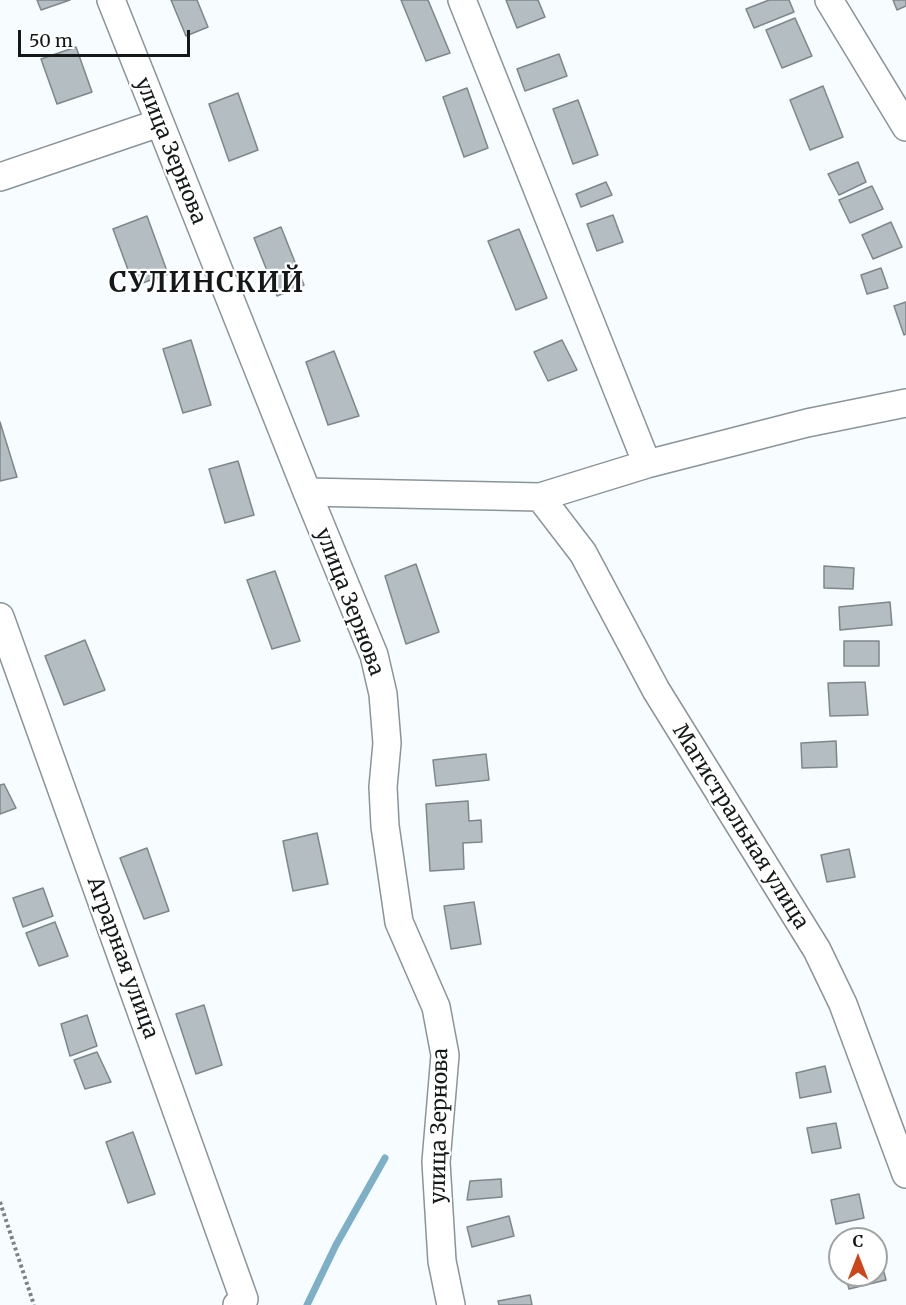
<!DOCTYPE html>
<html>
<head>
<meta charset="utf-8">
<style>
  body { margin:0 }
  #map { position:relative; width:906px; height:1305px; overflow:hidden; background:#f6fcff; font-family:Merriweather,serif }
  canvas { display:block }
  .north { position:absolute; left:828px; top:1227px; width:60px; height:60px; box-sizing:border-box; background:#fff; border:2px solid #a1a3a3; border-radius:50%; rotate:0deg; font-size:16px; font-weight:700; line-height:24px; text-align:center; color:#141819 }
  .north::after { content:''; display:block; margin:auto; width:21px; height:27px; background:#cd451a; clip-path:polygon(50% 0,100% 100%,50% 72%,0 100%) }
  .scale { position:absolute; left:18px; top:30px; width:172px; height:27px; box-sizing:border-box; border:3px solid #141819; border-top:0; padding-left:8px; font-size:18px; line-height:21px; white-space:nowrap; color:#141819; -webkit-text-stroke:4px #fff; paint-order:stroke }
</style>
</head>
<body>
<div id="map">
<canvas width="906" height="1305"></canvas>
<div class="north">С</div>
<div class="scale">50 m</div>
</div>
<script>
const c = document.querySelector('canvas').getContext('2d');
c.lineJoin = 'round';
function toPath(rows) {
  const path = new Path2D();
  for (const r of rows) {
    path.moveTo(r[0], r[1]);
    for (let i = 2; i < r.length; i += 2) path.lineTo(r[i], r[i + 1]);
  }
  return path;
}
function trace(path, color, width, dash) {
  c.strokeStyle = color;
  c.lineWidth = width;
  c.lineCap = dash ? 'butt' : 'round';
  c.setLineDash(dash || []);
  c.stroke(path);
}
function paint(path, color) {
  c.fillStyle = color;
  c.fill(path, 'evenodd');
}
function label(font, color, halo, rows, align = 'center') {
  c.font = font + ' Merriweather,serif';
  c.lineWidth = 4.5;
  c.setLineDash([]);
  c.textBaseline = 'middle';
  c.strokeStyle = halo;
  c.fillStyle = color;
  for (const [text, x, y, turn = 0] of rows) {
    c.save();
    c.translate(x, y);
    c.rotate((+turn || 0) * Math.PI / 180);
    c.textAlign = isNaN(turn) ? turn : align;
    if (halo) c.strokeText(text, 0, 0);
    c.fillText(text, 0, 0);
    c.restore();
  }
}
trace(toPath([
  [307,1305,336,1245,385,1158]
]), '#7dafc6', 7);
const building = toPath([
  [37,0,70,0,41,10,37,0],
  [171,0,197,0,208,27,186,36,171,0],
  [401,0,428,0,450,53,426,61,401,0],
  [506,0,538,0,545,17,517,28,506,0],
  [769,0,789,0,794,12,754,28,746,9,769,0],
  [893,0,906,0,906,6,897,10,893,0],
  [795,18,812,56,782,68,766,30,795,18],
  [76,47,92,92,57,104,41,59,76,47],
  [559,54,567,76,525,91,517,69,559,54],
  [823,86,843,137,810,150,790,100,823,86],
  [467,88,488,148,464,157,443,97,467,88],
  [238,93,258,150,229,161,209,104,238,93],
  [578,100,598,155,573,164,553,109,578,100],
  [858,162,866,182,839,195,828,174,858,162],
  [606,182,612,195,581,207,576,194,606,182],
  [872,186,883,209,850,223,839,200,872,186],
  [613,215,623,242,597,251,587,224,613,215],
  [147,216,168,274,134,286,113,229,147,216],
  [891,222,902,247,873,259,862,235,891,222],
  [281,227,304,285,277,296,254,238,281,227],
  [519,229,547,298,516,310,488,241,519,229],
  [881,268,888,288,867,294,861,275,881,268],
  [906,302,906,334,904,335,894,306,906,302],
  [191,340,211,405,183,413,163,349,191,340],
  [562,340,577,370,548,381,534,352,562,340],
  [334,351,359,416,328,425,306,362,334,351],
  [0,422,17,477,0,481,0,422],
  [238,461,254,515,225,523,209,469,238,461],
  [416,564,439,632,406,644,385,576,416,564],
  [824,566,854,568,853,589,824,588,824,566],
  [275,571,300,641,272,649,247,580,275,571],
  [890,602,892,625,840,630,839,607,890,602],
  [85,640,105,690,64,705,45,656,85,640],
  [844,641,879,641,879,666,844,666,844,641],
  [865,682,868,715,830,716,828,683,865,682],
  [836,741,837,767,802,768,801,743,836,741],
  [486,754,489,780,436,786,433,760,486,754],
  [4,784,16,808,0,814,0,785,4,784],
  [468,801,469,821,481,820,482,842,463,843,464,869,430,871,426,804,468,801],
  [317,833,328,884,293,891,283,841,317,833],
  [147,848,169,911,144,919,120,858,147,848],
  [849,849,855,877,827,882,821,855,849,849],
  [43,888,53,916,23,927,13,898,43,888],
  [474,902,481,944,451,949,444,906,474,902],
  [55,922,68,956,39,966,26,933,55,922],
  [204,1005,222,1065,196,1074,176,1014,204,1005],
  [87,1015,97,1046,70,1056,61,1024,87,1015],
  [97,1052,111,1082,85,1089,74,1060,97,1052],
  [825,1066,831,1092,800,1098,796,1073,825,1066],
  [836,1123,841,1148,812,1153,807,1128,836,1123],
  [133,1132,155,1194,128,1203,106,1142,133,1132],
  [501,1179,502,1197,467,1200,470,1181,501,1179],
  [859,1194,864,1218,836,1224,831,1200,859,1194],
  [509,1216,514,1236,472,1247,467,1227,509,1216],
  [879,1253,886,1280,849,1289,845,1275,876,1275,876,1254,879,1253],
  [530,1295,532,1305,499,1305,498,1301,530,1295]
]);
paint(building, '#b3bdc2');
trace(building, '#7e878c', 1.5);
const minor = toPath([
  [111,0,307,492,374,655,383,694,387,743,383,787,385,826,399,922,436,1007,445,1055,436,1162,442,1261,451,1305],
  [462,0,647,464],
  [829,0,906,127],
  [0,177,159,123],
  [307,492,540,497,647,464,807,423,906,403],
  [540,497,583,553,656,690,817,950,843,1004,906,1174],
  [0,617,244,1299,237,1305]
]);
trace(minor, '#8b9499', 30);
trace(toPath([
  [0,1202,34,1305]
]), '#7c8183', 4, [3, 3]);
trace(minor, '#fff', 27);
label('21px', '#141819', '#fff', [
  ["улица Зернова",170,151,68],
  ["улица Зернова",349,602,69],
  ["Магистральная улица",740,827,58],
  ["Аграрная улица",122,958,70],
  ["улица Зернова",440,1126,-89]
]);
c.letterSpacing = '1.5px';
label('bold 27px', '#141819', '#fff', [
  ["СУЛИНСКИЙ",207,284]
]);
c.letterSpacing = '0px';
</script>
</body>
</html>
